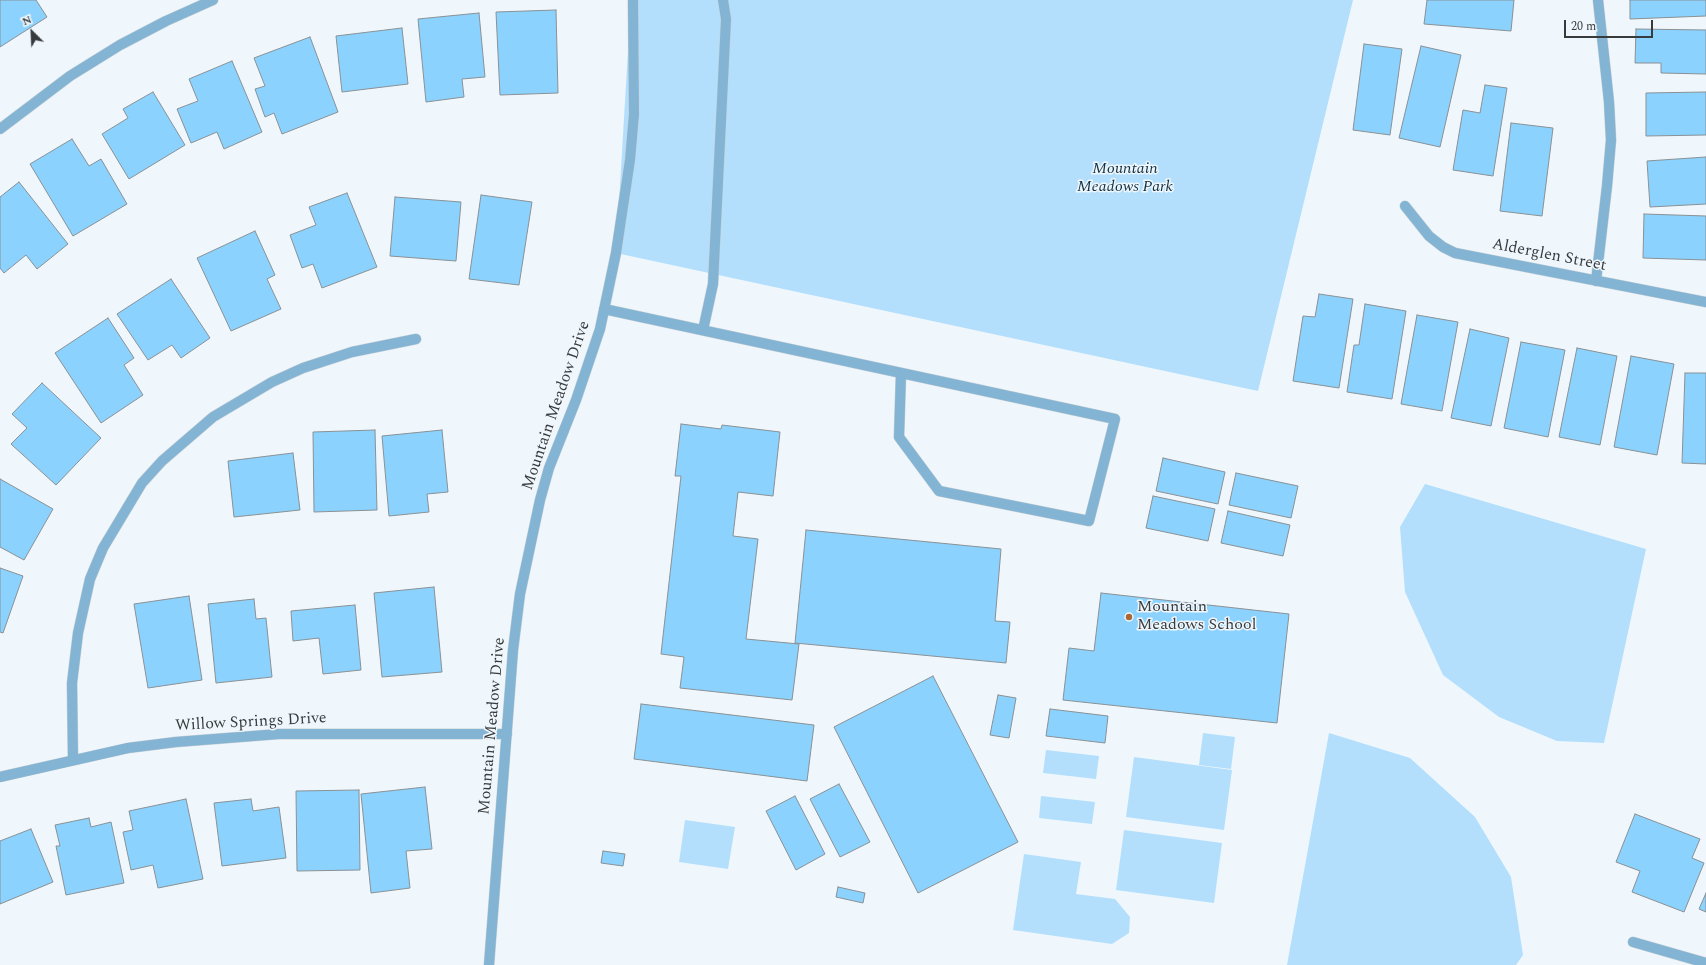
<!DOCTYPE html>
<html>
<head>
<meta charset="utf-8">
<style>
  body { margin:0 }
  #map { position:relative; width:1706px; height:965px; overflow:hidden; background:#eff7fc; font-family:Spectral,serif }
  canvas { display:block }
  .north { position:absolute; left:12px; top:12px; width:40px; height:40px; -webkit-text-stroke:3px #eff7fc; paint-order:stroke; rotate:336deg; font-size:11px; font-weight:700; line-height:16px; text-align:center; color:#383b3e }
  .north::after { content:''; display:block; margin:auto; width:14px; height:18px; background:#383b3e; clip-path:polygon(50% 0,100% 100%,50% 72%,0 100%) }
  .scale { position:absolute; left:1564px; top:20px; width:89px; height:18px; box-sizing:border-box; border:2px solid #383b3e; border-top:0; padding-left:5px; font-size:12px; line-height:14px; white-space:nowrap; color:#383b3e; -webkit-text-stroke:3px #eff7fc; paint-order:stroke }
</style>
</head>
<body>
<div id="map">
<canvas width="1706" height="965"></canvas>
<div class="north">N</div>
<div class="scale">20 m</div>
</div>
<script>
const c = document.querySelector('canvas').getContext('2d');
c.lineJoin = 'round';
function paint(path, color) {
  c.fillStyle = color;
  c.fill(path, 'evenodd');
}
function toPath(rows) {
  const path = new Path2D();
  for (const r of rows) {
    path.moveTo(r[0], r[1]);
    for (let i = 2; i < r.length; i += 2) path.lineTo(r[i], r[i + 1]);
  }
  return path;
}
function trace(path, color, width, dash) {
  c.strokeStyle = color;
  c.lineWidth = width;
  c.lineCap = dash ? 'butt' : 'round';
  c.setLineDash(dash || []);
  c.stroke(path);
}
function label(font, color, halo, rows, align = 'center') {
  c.font = font + ' Spectral,serif';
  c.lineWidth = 3;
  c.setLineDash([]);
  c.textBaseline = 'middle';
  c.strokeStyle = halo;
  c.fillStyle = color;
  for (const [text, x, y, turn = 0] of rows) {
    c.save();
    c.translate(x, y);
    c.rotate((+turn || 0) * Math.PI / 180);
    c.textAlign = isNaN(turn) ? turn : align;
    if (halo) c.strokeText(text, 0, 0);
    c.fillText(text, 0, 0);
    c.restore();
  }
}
paint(toPath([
  [631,0,1353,0,1258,391,616,253],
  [1425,484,1646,549,1604,743,1557,741,1499,717,1443,675,1405,592,1400,527],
  [1203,733,1235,737,1231,769,1199,765],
  [1329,733,1410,758,1475,817,1511,877,1523,955,1516,965,1287,965],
  [1046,750,1099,756,1096,779,1043,773],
  [1134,757,1232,770,1224,830,1126,817],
  [1041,796,1095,802,1092,824,1039,818],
  [685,820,735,827,728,869,679,862],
  [1124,830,1222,843,1214,903,1116,890],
  [1024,854,1081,862,1076,894,1115,899,1130,917,1129,933,1112,944,1013,930]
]), '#b3dffc');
const building = toPath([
  [0,0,36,0,47,17,0,47,0,0],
  [1427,0,1514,0,1511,31,1424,24,1427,0],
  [1630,0,1706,0,1706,16,1630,19,1630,0],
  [556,10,558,93,500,95,496,12,556,10],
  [479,13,485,77,462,79,464,97,426,102,418,19,479,13],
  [402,28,408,84,342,92,336,36,402,28],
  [1636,29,1706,30,1706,74,1661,73,1661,63,1635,63,1636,29],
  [310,37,338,112,282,134,274,113,265,117,255,89,265,86,254,58,310,37],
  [1364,44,1402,49,1390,135,1353,130,1364,44],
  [1421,46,1461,55,1440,147,1399,138,1421,46],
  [232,61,262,132,224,149,217,132,191,143,177,109,198,101,189,79,232,61],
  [1485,85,1507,88,1493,176,1453,170,1463,110,1480,113,1485,85],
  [153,92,185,145,129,179,102,134,128,118,123,109,153,92],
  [1706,92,1706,135,1646,136,1646,93,1706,92],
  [1511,123,1553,128,1542,216,1500,211,1511,123],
  [72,139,89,166,101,159,127,204,73,236,30,164,72,139],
  [1706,157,1706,204,1650,207,1647,161,1706,157],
  [19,182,68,244,37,269,26,255,4,273,0,268,0,197,19,182],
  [347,193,377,267,322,288,313,264,302,268,290,235,316,225,309,207,347,193],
  [481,195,532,202,519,285,469,279,481,195],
  [395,197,461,202,456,261,390,256,395,197],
  [1644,214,1706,216,1706,260,1643,258,1644,214],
  [255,231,275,275,267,279,281,309,231,331,197,258,255,231],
  [171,279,210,338,181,358,172,345,148,360,117,314,171,279],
  [1319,294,1353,299,1339,388,1293,381,1303,316,1315,317,1319,294],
  [1365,304,1406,311,1392,399,1347,392,1354,345,1359,345,1365,304],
  [1417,315,1458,322,1442,411,1401,404,1417,315],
  [108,318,134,358,124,365,143,395,101,423,55,353,108,318],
  [1470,329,1509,338,1491,426,1451,418,1470,329],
  [1521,342,1565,350,1548,437,1504,428,1521,342],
  [1577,348,1617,356,1600,445,1559,437,1577,348],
  [1631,356,1674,364,1657,455,1614,447,1631,356],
  [1685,373,1706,373,1706,464,1682,463,1685,373],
  [42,383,101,438,56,485,11,444,27,428,12,414,42,383],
  [681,424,721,429,722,425,780,432,773,496,738,492,733,536,758,539,746,639,799,644,792,700,680,688,684,657,661,654,681,476,675,476,681,424],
  [375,430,377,510,314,512,313,432,375,430],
  [442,430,448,492,427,494,429,512,389,516,382,436,442,430],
  [293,453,300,510,234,517,228,461,293,453],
  [1163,458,1225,472,1218,504,1156,491,1163,458],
  [1236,473,1298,486,1291,518,1229,505,1236,473],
  [0,479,53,509,24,560,0,547,0,479],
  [1153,496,1215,509,1208,541,1146,528,1153,496],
  [1228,511,1290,525,1283,556,1221,543,1228,511],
  [806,530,1001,549,995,621,1010,622,1006,663,795,643,806,530],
  [0,568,23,576,3,633,0,632,0,568],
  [434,587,442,672,382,677,374,593,434,587],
  [1101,593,1289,614,1277,723,1063,700,1069,648,1094,651,1101,593],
  [189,596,202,680,148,688,134,604,189,596],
  [254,599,256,619,266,618,272,677,216,683,208,604,254,599],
  [355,605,361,670,323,674,319,638,293,641,291,611,355,605],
  [933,676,1018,842,918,893,834,727,933,676],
  [998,695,1016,698,1009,738,990,735,998,695],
  [641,704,814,725,807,781,634,759,641,704],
  [1050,709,1108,716,1105,743,1046,736,1050,709],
  [839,784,870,842,840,857,810,799,839,784],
  [425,787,432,849,406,851,410,888,371,893,361,794,425,787],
  [359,790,360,870,297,871,296,791,359,790],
  [795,796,825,854,796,870,766,811,795,796],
  [186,799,203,879,158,888,153,865,131,870,123,832,133,830,129,811,186,799],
  [251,799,253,811,279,807,286,858,222,866,214,803,251,799],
  [1635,814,1700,839,1692,858,1704,863,1684,912,1632,892,1640,871,1616,862,1635,814],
  [89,818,91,827,111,822,124,883,66,895,56,846,60,846,55,825,89,818],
  [31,829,53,882,0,904,0,841,31,829],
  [603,851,625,854,623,866,601,863,603,851],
  [838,887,865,893,863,903,836,897,838,887],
  [1706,893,1706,912,1699,909,1706,893]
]);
paint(building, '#8bd2fe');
trace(building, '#899195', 1);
const minor = toPath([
  [0,129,70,76,120,45,166,21,213,0],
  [1405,206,1429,236,1443,247,1455,253,1706,302],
  [1596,281,1607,186,1611,140,1609,102,1598,0],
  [604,309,1115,419,1089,521,939,491,899,437,901,373],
  [703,330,713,284,726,19,723,0],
  [73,760,72,683,78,633,90,579,103,548,142,483,162,461,213,417,272,382,303,368,352,352,416,339],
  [0,777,128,748,176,742,279,734,507,734],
  [1633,942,1706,963],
  [489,965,513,650,520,594,540,500,549,468,576,400,600,329,616,253,630,160,634,114,633,0]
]);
trace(minor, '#cad1d6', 11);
trace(minor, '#83b4d4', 10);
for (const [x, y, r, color] of [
  [1129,617,4,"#a96733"]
]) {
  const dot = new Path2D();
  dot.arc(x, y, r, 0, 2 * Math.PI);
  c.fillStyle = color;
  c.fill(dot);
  trace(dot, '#eff7fc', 1.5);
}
label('italic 16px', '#113043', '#eff7fc', [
  ["Mountain",1125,170],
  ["Meadows Park",1125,188]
]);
label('16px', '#383b3e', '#eff7fc', [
  ["Alderglen Street",1549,256,11],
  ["Mountain Meadow Drive",557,406,-71],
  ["Willow Springs Drive",251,723,-3],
  ["Mountain Meadow Drive",493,726,-85]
]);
label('16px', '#383b3e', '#eff7fc', [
  ["Mountain",1137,608],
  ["Meadows School",1137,626]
], 'left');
</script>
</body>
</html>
